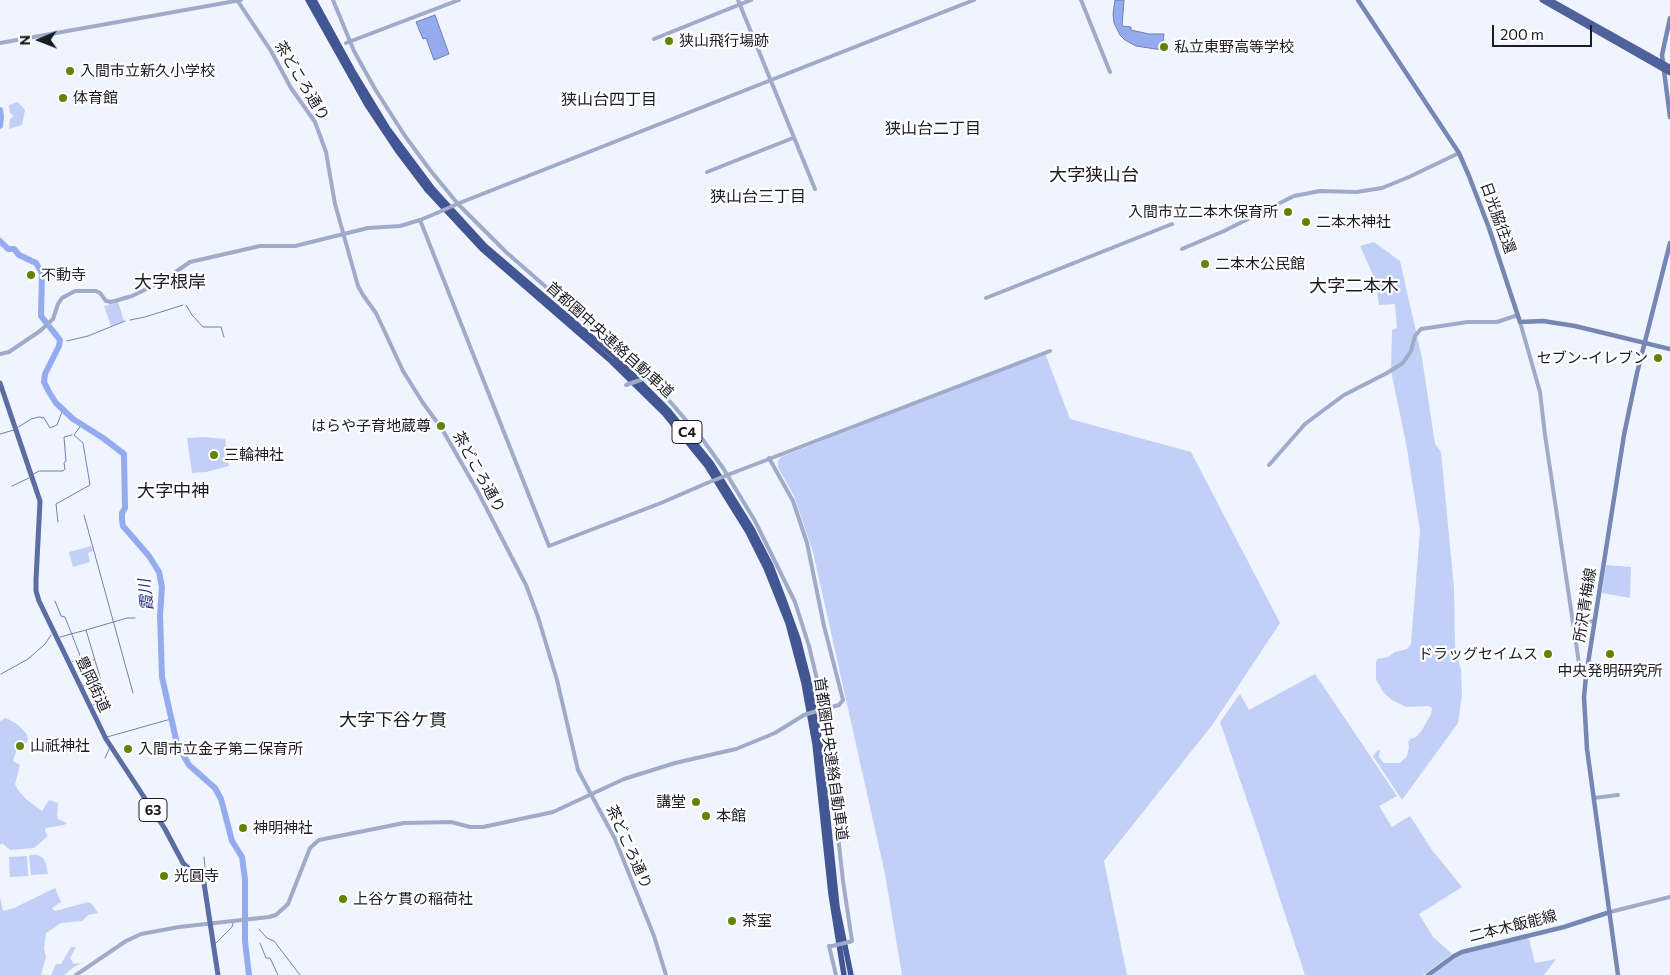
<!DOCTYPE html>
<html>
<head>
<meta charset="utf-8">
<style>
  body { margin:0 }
  #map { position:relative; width:1670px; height:975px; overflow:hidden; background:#f0f4fe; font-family:Commissioner,sans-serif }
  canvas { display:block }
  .north { position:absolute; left:15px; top:15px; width:50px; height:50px; -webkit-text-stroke:4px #fff; paint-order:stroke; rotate:269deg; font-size:14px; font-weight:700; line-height:20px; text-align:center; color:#1a1c22 }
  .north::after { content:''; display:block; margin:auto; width:18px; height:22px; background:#1a1c22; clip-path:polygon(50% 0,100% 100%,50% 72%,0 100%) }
  .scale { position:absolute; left:1492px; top:25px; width:100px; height:22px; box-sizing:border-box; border:2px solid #1a1c22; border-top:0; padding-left:6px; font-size:15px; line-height:18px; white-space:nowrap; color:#1a1c22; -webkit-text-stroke:4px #fff; paint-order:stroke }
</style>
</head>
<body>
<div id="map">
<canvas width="1670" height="975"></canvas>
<div class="north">N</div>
<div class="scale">200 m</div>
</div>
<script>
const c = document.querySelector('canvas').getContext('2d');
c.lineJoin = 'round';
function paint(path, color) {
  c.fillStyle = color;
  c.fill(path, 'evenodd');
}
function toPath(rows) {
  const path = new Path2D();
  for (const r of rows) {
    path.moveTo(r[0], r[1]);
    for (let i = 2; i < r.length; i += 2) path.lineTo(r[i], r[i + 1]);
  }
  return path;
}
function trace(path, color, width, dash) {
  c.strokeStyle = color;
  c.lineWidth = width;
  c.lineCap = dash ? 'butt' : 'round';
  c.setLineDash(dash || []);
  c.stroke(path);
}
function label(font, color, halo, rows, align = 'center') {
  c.font = font + ' Commissioner,"Noto Sans JP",sans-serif';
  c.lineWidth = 4.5;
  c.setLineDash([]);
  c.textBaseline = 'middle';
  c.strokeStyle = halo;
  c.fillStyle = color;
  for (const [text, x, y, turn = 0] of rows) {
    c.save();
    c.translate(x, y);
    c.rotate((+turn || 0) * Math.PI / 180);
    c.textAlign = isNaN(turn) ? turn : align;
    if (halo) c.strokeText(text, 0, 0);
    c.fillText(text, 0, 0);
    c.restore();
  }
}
paint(toPath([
  [18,102,25,110,22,125,9,129,10,119,14,116,10,113,9,105],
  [1374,242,1400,261,1422,358,1435,444,1441,452,1454,588,1455,646,1461,670,1462,695,1458,723,1402,800,1373,756,1378,750,1380,750,1379,757,1384,763,1400,763,1407,756,1409,747,1408,742,1410,739,1416,737,1422,730,1431,714,1432,708,1428,706,1406,707,1392,700,1384,693,1376,680,1376,663,1377,659,1388,657,1395,652,1407,649,1411,644,1420,530,1406,443,1391,371,1392,330,1397,328,1395,304,1379,305,1375,279,1360,246],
  [118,302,124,321,111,326,104,306],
  [1045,353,1070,419,1191,452,1280,623,1213,724,1104,861,1127,975,902,975,885,874,813,552,794,496,778,467,778,461,781,457],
  [204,437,225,439,229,466,206,472,192,473,187,438],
  [91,546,93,551,88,553,90,562,73,567,69,552],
  [1606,565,1631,567,1630,598,1602,593],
  [1315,674,1397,796,1379,806,1392,827,1410,816,1432,850,1462,887,1419,914,1433,937,1452,954,1423,975,1305,975,1258,832,1220,722,1240,694,1249,710],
  [6,718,17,724,26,733,28,738,27,743,19,743,13,761,20,765,15,784,18,790,26,799,42,811,49,800,58,803,57,815,58,819,67,823,64,825,46,828,45,831,48,836,34,848,10,850,2,843,0,845,0,721],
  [29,855,38,855,43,858,46,864,48,874,31,875],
  [27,856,28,876,10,877,9,857],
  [55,888,61,902,52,908,55,911,88,902,92,904,98,913,88,915,82,921,61,923,46,933,44,949,46,957,41,975,0,975,0,897,3,911,14,908],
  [1525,938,1529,939,1535,963,1556,959,1544,975,1431,975,1459,955],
  [71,947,76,947,70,958,74,964,82,963,74,967,64,975,51,975,56,964,61,964]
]), '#c2d0f7');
const water = toPath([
  [1115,0,1124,0,1122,26,1131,27,1131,30,1149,34,1164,34,1162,50,1136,46,1125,40,1120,35,1114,23,1113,14,1115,0],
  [435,15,449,54,434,60,426,38,423,39,416,22,435,15]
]);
paint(water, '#94abf0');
trace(water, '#6f80b2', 1);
trace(toPath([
  [186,305,192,315,203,327,221,327,224,337],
  [130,320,145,317,183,305],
  [67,341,88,336,125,321],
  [60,343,61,343],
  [17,428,31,419,39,417,44,418,50,428,57,425,63,409],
  [0,434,14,430],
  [32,475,39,471,63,471,65,469,64,463,66,461,64,437,72,435],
  [12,486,29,478],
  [84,515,133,693],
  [58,522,56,504,90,485,83,443,74,435,82,424],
  [55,601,61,616,65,617,81,658],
  [60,637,86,630],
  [72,662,76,658,94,660],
  [1,674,28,659,45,644,51,635],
  [83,686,100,679],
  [93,705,107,701,86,630,127,618,135,618],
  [107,737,171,719],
  [105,758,110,747],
  [204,857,206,878],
  [259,929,267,938,274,941,300,975],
  [260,943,266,958,270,958,278,975],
  [215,944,232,927,233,923]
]), '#6f80b2', 1);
trace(toPath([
  [0,110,1,117,0,126],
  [0,241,8,249,14,249,19,255,36,263,42,273,41,316,60,340,59,346,45,374,44,382,49,392,56,403,73,419,103,438,124,454,125,508,122,513,122,520,123,526,149,556,159,572,162,587,160,615,162,677,177,744,189,765,215,788,221,799,232,841,242,857,245,879,245,941,249,975]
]), '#94abf0', 6);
trace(toPath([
  [237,0,271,51,291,88,315,122,326,152,335,204,358,286,363,295,376,313,403,371,423,403,442,429,477,490,526,585,538,617,557,680,578,770,615,839,654,936,666,975],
  [333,0,354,51,375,89,405,136,430,170,458,204,506,252,649,377,703,440,723,468,755,521,795,602,809,646,824,709,843,881,852,941,849,942],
  [738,0,815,189],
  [1081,0,1110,72],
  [654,39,751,0],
  [0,43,241,0],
  [346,43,459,0],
  [707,172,793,138],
  [457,204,974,0],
  [420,220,549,546,661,503,707,483],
  [1182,249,1224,231,1294,196,1320,191,1357,192,1382,188,1409,177,1459,153],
  [986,298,1172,224],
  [1520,322,1540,392,1545,435,1580,670,1586,676],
  [0,354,9,352,40,331,53,319,58,304,62,298,75,291,96,291,100,293,106,301,111,302,132,296,161,282,190,262,260,246,295,246,368,228,400,226,420,220,437,213],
  [769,458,793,501,807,543,824,626,843,700,839,705,824,709],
  [1269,465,1305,424,1317,415,1344,395,1387,373,1403,363,1411,351,1415,336,1421,329,1468,322,1497,322,1518,315],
  [730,474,1050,351],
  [1575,636,1578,635,1590,622,1595,620],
  [1594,798,1618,795],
  [1610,912,1670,897],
  [832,946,829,946,836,975],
  [76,975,126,941,141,934,179,927,269,917,276,915,288,904,310,848,319,840,404,823,451,822,470,827,483,827,553,812,624,779,675,763,736,749,775,733,804,715]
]), '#a0abca', 4);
trace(toPath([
  [1358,0,1459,153,1469,176,1489,228,1520,322,1543,321,1575,326,1670,349],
  [1670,18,1662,55,1670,117],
  [1428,975,1454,956,1462,952,1564,927,1610,912],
  [1618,975,1587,749,1584,697,1586,676,1624,435,1637,373,1670,243]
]), '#7787b4', 4.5);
trace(toPath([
  [0,383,40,501,36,580,36,591,39,601,106,739,165,829,183,863,204,883,218,975]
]), '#5b6da3', 5);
trace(toPath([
  [1542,0,1670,73],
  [1550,0,1670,67]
]), '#4f629c', 5);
trace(toPath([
  [308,0,367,105,397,150,428,191,482,249,611,361,664,413,707,466,748,532,766,568,788,623,804,683,815,744,831,894,844,975],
  [314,0,354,73,388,129,432,188,485,246,615,357,668,410,711,463,752,529,771,566,785,603,798,639,809,682,820,743,837,907,851,975]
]), '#435694', 5.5);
trace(toPath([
  [437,213,455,205],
  [626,385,646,378],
  [707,483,730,474],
  [804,715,820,710],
  [832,946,849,942]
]), '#a0abca', 4);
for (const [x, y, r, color] of [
  [669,41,5,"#608401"],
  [1164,47,5,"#608401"],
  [70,71,5,"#608401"],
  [63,98,5,"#608401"],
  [1288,212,5,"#608401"],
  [1306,222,5,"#608401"],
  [1205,264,5,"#608401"],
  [31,275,5,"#608401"],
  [1658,358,5,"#608401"],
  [441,426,5,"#608401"],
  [214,455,5,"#608401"],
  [1548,654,5,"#608401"],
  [1610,654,5,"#608401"],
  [20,746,5,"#608401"],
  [128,749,5,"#608401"],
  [696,802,5,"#608401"],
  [706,816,5,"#608401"],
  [243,828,5,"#608401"],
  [164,876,5,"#608401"],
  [343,899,5,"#608401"],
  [732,921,5,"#608401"]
]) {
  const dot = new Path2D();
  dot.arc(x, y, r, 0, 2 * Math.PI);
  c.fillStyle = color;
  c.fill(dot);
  trace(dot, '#fff', 2);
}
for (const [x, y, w] of [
  [687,432,30],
  [153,810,28]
]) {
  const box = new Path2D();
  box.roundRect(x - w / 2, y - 11.5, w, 23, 4);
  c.fillStyle = '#fff';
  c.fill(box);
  trace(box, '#1a1c22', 1);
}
label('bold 14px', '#1a1c22', null, [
  ["C4",687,432],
  ["63",153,810]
]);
label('15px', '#1a1c22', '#fff', [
  ["狭山飛行場跡",679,41],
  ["私立東野高等学校",1174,47],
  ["入間市立新久小学校",80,71],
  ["体育館",73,98],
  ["入間市立二本木保育所",1278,212,"right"],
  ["二本木神社",1316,222],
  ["二本木公民館",1215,264],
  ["不動寺",41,275],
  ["セブン-イレブン",1648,358,"right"],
  ["はらや子育地蔵尊",431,426,"right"],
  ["三輪神社",224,455],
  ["ドラッグセイムス",1538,654,"right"],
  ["中央発明研究所",1610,671,"center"],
  ["山祇神社",30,746],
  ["入間市立金子第二保育所",138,749],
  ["講堂",686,802,"right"],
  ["本館",716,816],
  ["神明神社",253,828],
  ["光圓寺",174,876],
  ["上谷ケ貫の稲荷社",353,899],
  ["茶室",742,921]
], 'left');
label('15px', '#1a1c22', '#fff', [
  ["茶どころ通り",302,81,59],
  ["日光脇往還",1498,218,70],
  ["首都圏中央連絡自動車道",610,340,42],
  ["茶どころ通り",479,472,61],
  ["所沢青梅線",1585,605,-81],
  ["豊岡街道",93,684,65],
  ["首都圏中央連絡自動車道",831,759,82],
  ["茶どころ通り",629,847,66],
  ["二本木飯能線",1513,926,-14]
]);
label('16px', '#1a1c22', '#fff', [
  ["狭山台四丁目",609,100],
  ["狭山台二丁目",933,129],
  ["狭山台三丁目",758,197]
]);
label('italic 16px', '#243483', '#fff', [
  ["霞川",146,595,-96]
]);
label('18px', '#1a1c22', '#fff', [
  ["大字狭山台",1094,175],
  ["大字根岸",170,282],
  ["大字二本木",1354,286],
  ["大字中神",173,491],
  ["大字下谷ケ貫",393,720]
]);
</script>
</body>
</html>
